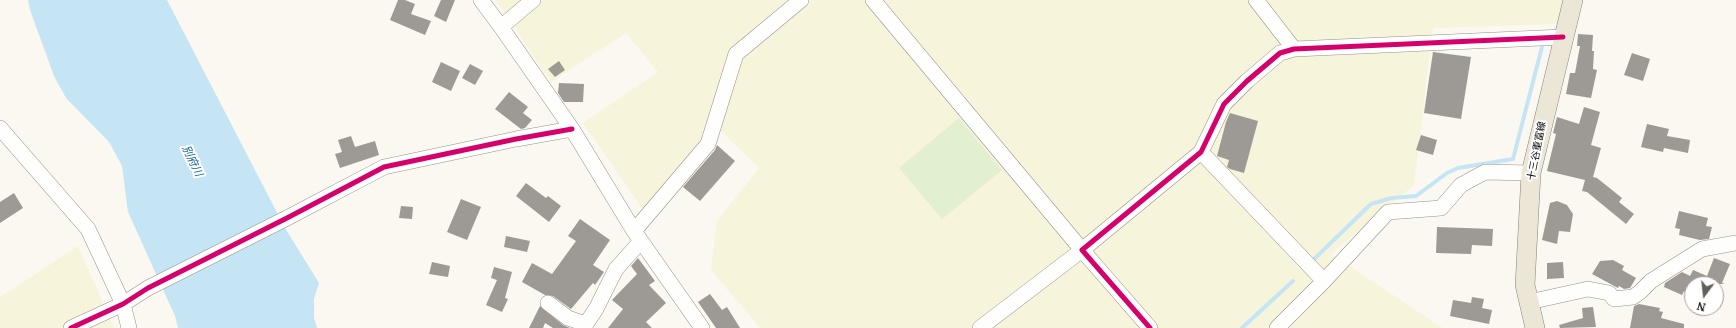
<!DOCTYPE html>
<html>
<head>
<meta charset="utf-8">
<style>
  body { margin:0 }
  #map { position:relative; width:1736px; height:328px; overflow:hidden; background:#faf8f0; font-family:"PT Serif",serif }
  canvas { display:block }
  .north { position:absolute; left:1684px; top:276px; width:40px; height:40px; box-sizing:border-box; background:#fff; border:1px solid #9e9e9e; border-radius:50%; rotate:195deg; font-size:11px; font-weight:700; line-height:16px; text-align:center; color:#0c0c0c }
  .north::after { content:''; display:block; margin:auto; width:14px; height:18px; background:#5f5f5c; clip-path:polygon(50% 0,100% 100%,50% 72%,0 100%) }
</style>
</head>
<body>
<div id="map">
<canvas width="1736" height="328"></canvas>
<div class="north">N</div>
</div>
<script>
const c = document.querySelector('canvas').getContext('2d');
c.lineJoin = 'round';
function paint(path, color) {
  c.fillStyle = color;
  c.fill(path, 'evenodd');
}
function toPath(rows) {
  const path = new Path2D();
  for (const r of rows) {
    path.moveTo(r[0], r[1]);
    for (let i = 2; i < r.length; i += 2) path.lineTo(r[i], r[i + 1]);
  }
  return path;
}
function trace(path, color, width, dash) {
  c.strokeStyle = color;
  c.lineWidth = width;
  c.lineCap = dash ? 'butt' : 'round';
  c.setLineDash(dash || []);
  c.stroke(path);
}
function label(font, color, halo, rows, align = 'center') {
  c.font = font + ' "PT Serif","Noto Sans JP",serif';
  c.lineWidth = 4;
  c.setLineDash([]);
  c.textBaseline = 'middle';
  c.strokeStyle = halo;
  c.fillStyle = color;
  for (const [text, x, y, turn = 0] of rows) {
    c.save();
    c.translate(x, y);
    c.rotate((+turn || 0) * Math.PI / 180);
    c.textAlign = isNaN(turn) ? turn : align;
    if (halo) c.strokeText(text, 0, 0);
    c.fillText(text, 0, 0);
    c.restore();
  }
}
paint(toPath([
  [496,0,1564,0,1557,24,1433,28,1414,185,1331,254,1443,328,760,328,711,270,717,221,759,168,720,130,648,217,583,123,658,72,626,33,551,82],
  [78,246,114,328,0,328,0,297]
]), '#f7f4dc');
paint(toPath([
  [959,118,1002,170,942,219,899,168]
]), '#e3f0d0');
paint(toPath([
  [28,0,167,0,285,228,319,283,314,299,314,318,317,328,178,328,175,316,128,212,122,166,109,142,66,98,54,76,30,10]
]), '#c6e5f4');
trace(toPath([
  [1311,262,1371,204,1391,198,1416,196,1447,173,1458,168,1513,159,1542,47],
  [1242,328,1293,281]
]), '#c6e5f4', 4);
paint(toPath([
  [398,0,405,0,415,4,411,14,431,21,425,35,390,20],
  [441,0,455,0,446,22,434,16],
  [1578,34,1593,35,1592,51,1594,51,1593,69,1597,70,1591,98,1566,94,1570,73,1575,73,1580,46,1577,46],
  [1433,52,1471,57,1461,119,1424,113],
  [1632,53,1650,59,1643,81,1624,75],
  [559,61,565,70,555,77,548,69],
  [441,62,460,71,451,91,432,82],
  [470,64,483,71,475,85,462,78],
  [559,83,584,84,583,102,564,102,558,93],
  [509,92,528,107,523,113,532,120,525,128,521,129,495,109],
  [1584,107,1600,112,1591,145,1601,148,1593,177,1597,178,1622,198,1619,202,1634,214,1626,224,1587,192,1582,191,1585,180,1547,171,1556,134,1553,133,1557,117,1579,124],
  [1230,113,1258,121,1244,173,1230,169,1227,167,1229,160,1217,156,1226,122],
  [1647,124,1669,129,1667,136,1690,140,1688,153,1664,148,1663,152,1641,147],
  [1421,135,1437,140,1433,155,1416,150],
  [351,136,355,147,375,141,379,155,340,168,335,154,342,152,338,140],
  [717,145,735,161,700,201,683,187,715,150],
  [526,183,546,198,548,196,561,206,549,222,516,196],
  [14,193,23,208,0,223,0,202],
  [461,199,481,207,467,240,447,232],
  [1557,201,1567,205,1573,214,1570,232,1559,231,1557,244,1542,240,1550,203],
  [401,206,413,207,412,219,399,218],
  [1679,211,1708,218,1706,226,1712,227,1709,239,1700,240,1679,235,1680,229,1675,228],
  [580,219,610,240,593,265,604,272,595,285,593,283,571,309,553,296,545,295,522,282,532,263,552,274,576,241,568,236],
  [1437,227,1493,229,1492,246,1472,245,1471,254,1436,253],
  [506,236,530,241,527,252,504,247],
  [638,258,655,281,649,285,666,303,646,322,652,328,608,328,623,309,612,300,637,274,631,266],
  [1714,258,1730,264,1722,283,1725,284,1692,284,1692,295,1684,291,1682,295,1664,287,1665,283,1682,272,1690,276,1693,270,1707,276],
  [1613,260,1624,266,1622,270,1636,278,1630,288,1624,289,1619,286,1618,288,1592,274,1600,261],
  [432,262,450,266,448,277,429,274],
  [1563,262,1564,278,1547,279,1547,263],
  [494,267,512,272,505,298,508,299,502,312,486,305,497,280,491,278],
  [710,294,722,310,727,307,740,328,716,328,698,302],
  [1472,297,1484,299,1482,308,1492,310,1489,324,1450,316,1453,300,1471,303],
  [1639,304,1660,308,1659,311,1663,312,1661,318,1684,324,1684,328,1630,328,1634,306],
  [540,306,563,325,570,328,553,328,545,323,543,328,529,328],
  [1593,307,1596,327,1560,328,1559,325,1583,318,1582,308]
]), '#9d9a96');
const minor = toPath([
  [481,0,501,27,572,129,634,231,702,328],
  [873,0,1082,250,980,328],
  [1256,0,1294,49],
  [501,27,533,0],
  [0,128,88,229,123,304,129,328],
  [1201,152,1324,281],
  [634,231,708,144,736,54,801,0],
  [1529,302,1588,289,1609,293,1614,299,1633,297,1640,292,1651,281,1702,249,1736,243],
  [548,303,568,318,586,324,596,309,616,269,641,241],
  [71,328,123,304,148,288,287,218,384,167,516,139,572,129],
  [1150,328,1082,250,1201,152,1224,104,1247,81,1280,53,1294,49,1563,37],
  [1277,328,1324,281,1388,212,1441,208,1461,185,1485,172,1531,173]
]);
const major = toPath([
  [1535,328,1525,285,1531,173,1573,0]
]);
trace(minor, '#93928f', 16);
trace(major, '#80807c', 20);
trace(minor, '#fefefd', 15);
trace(major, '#ece6d7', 19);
trace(toPath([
  [71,328,123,304,148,288,287,218,384,167,516,139,572,129],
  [1150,328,1082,250,1201,152,1224,104,1247,81,1280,53,1294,49,1563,37]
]), '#d6006c', 5);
label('10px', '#0c0c0c', '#fff', [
  ["十三谷重富線",1537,151,-79]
]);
label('italic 11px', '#15659e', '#fff', [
  ["別府川",192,161,64]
]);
</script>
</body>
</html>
